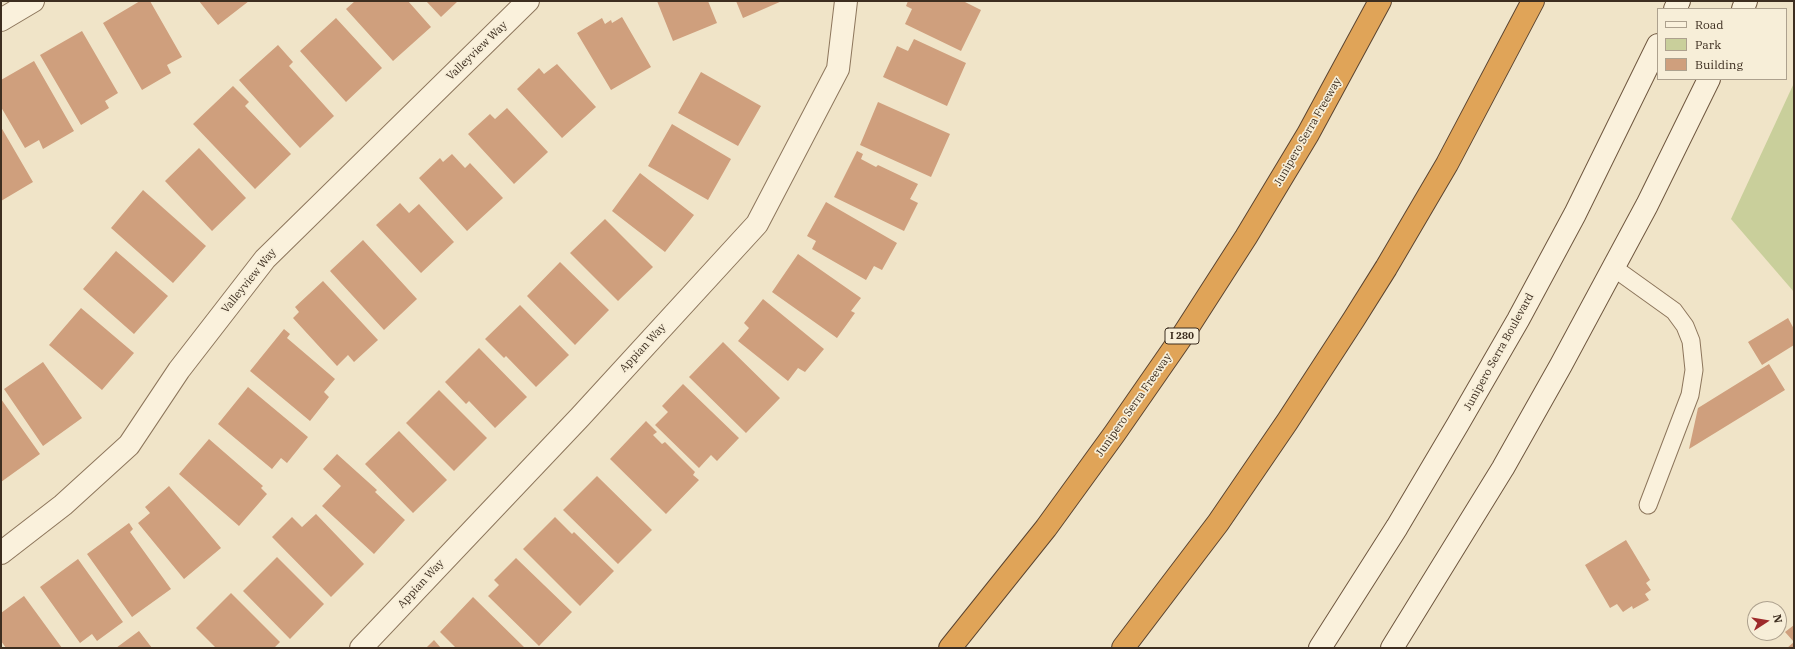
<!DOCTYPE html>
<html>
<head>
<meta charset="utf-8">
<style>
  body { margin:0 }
  #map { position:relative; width:1795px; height:649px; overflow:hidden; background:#f0e4c8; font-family:"IBM Plex Serif",serif }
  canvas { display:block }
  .frame { position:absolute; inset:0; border:2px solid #3d2e20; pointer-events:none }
  .legend { position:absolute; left:1657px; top:8px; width:130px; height:72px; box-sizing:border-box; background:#f7eed8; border:1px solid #ada18e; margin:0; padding:5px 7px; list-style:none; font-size:12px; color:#3d2e20 }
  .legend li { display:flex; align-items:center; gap:8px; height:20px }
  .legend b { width:20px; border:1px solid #ada18e }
  .north { position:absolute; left:1747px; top:601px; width:40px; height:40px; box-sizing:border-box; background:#f7eed8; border:1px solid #ada18e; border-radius:50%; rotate:78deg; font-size:11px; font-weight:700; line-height:16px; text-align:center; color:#3d2e20 }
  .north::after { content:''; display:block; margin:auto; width:14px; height:18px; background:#9e2a2b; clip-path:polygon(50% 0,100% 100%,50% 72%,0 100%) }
</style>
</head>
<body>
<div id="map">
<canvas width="1795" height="649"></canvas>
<div class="frame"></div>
<ul class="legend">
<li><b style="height:5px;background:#faf1dc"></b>Road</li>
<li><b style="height:11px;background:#c9cf9b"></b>Park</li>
<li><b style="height:11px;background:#cf9f7d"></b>Building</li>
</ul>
<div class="north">N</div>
</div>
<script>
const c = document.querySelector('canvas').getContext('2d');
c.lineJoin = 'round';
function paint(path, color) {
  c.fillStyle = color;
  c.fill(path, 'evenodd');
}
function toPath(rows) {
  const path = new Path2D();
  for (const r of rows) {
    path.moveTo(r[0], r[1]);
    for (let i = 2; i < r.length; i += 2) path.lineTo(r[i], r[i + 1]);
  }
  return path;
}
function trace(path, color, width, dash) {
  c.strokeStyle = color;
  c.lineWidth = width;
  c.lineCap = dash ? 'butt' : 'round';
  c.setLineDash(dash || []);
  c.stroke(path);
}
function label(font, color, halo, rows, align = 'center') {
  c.font = font + ' "IBM Plex Serif",serif';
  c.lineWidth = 3.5;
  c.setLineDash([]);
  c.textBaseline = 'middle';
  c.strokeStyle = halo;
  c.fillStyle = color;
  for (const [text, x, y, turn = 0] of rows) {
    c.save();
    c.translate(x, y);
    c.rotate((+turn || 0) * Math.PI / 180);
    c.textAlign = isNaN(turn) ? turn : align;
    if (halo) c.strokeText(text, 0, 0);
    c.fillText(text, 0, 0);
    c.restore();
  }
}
paint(toPath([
  [1794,83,1794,292,1731,219]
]), '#c9cf9b');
paint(toPath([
  [140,1,150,1,182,57,167,65,171,73,142,90,103,23],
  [199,1,249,1,218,25],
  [355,1,408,1,431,27,393,61,346,9],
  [426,1,458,1,441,17],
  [657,1,708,1,717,23,673,41],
  [736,1,782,1,743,18],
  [908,1,963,1,981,10,961,51,905,24,912,9,906,6],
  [622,17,651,67,611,90,577,33,602,18,605,24,611,20,612,23],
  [336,18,382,68,346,102,300,51],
  [82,31,118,93,105,101,109,108,81,125,40,55],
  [914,39,966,63,947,106,883,77,897,46,908,51],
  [278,45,293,62,289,66,334,116,300,148,239,80],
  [34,61,74,131,43,149,39,140,25,148,1,107,1,80],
  [557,64,596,107,562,138,517,89,539,68,544,74],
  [701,72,761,106,738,146,678,113],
  [233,86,249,102,245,106,291,154,255,189,193,124],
  [878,102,950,134,931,177,860,145],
  [507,108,548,152,514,184,468,134,490,114,495,119],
  [672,124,731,159,708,200,648,166],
  [1,127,33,182,1,201],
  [199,148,246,198,212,231,165,181],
  [857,151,863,154,861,159,876,167,878,165,918,184,910,199,918,203,904,231,834,197],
  [452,154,465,168,470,163,503,198,467,231,419,178,440,158,443,162],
  [640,173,694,215,665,252,612,211],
  [143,190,206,246,173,283,111,228],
  [826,202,897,243,882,270,874,266,866,280,812,249,816,241,807,236],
  [400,203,409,213,419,204,454,242,421,273,376,225],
  [605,219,653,267,618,301,570,253],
  [363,240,417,299,384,330,330,271],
  [116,251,168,296,134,334,83,289],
  [798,254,861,298,851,311,855,313,837,338,772,292],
  [560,262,609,310,575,345,527,296],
  [323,281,378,340,354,362,348,355,337,366,293,318,299,312,295,307],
  [763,299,824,349,805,372,798,368,788,381,738,341,749,328,744,323],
  [520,305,569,355,536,387,506,356,504,358,485,339],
  [81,308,134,353,102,390,49,345],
  [1788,318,1794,329,1794,345,1762,365,1748,342],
  [284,329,290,334,287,338,335,379,324,392,329,397,310,421,250,371],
  [723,342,780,398,746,433,689,377],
  [479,348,527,397,495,428,469,401,466,404,445,382],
  [43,362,82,418,43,446,4,389],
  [1769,364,1785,390,1689,449,1698,408],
  [683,384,739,438,717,461,711,455,699,468,655,425,668,412,662,406],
  [248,387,308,437,287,463,281,458,272,469,218,424],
  [439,390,487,438,454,471,406,423],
  [1,399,40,454,1,482],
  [646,421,657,432,653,435,662,444,665,442,695,472,693,475,699,480,666,514,610,459],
  [399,431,447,480,413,513,365,464],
  [209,439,263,486,261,488,267,494,239,526,179,474],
  [337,454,377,490,375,492,405,520,374,554,322,506,341,486,323,469],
  [597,476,652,530,618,564,563,510],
  [169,486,221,548,184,579,138,523,150,513,145,507],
  [316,514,364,564,331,597,272,537,292,517,302,527],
  [555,517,572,534,574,532,614,571,580,606,523,549],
  [129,523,133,529,130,532,171,589,132,617,87,554],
  [1626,540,1650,580,1646,583,1651,590,1645,594,1649,600,1633,609,1632,606,1623,612,1617,604,1610,608,1585,565],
  [277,557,324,604,290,639,243,591],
  [516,558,572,612,539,646,488,596,499,585,494,580],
  [78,559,123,622,97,641,92,634,80,643,40,587],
  [231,593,280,642,274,648,216,648,196,628],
  [24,596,62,648,6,648,1,641,1,613],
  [473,597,525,648,456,648,440,632],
  [1794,625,1794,648,1787,648,1794,642,1785,632],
  [139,631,152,648,116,648],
  [434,640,441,648,426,648]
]), '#cf9f7d');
const service = toPath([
  [1614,268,1674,311,1685,326,1691,341,1694,370,1690,395,1648,505]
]);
const minor = toPath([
  [1,20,33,1],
  [1,553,63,505,129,445,179,370,265,259,528,1],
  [361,648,580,417,757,224,838,69,846,1]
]);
const secondary = toPath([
  [1675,9,1679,1],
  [1743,9,1746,1],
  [1320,648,1397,527,1458,424,1518,320,1575,214,1658,45],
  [1392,648,1503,468,1561,365,1647,205,1709,79]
]);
const motorway = toPath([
  [950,648,1046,528,1115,433,1183,335,1246,237,1308,134,1380,1],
  [1123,648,1218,523,1287,422,1354,319,1386,268,1447,164,1533,1]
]);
trace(service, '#8d765c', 19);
trace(minor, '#8d765c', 24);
trace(secondary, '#6f573f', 24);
trace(motorway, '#5b4430', 24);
trace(service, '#faf1dc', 17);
trace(minor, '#faf1dc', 22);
trace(secondary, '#faf1dc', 22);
trace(motorway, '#e0a458', 22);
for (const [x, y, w] of [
  [1182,336,34]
]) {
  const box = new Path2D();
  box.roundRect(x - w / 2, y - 8, w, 16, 3);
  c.fillStyle = '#f7eed8';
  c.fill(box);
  trace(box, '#3d2e20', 1);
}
label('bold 10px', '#3d2e20', null, [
  ["I 280",1182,336]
]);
label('11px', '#3d2e20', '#f7eed8', [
  ["Valleyview Way",477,51,-44],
  ["Junipero Serra Freeway",1308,132,-60],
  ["Valleyview Way",249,281,-51],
  ["Appian Way",643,348,-47],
  ["Junipero Serra Boulevard",1499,352,-61],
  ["Junipero Serra Freeway",1134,405,-55],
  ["Appian Way",421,584,-47]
]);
</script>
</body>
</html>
